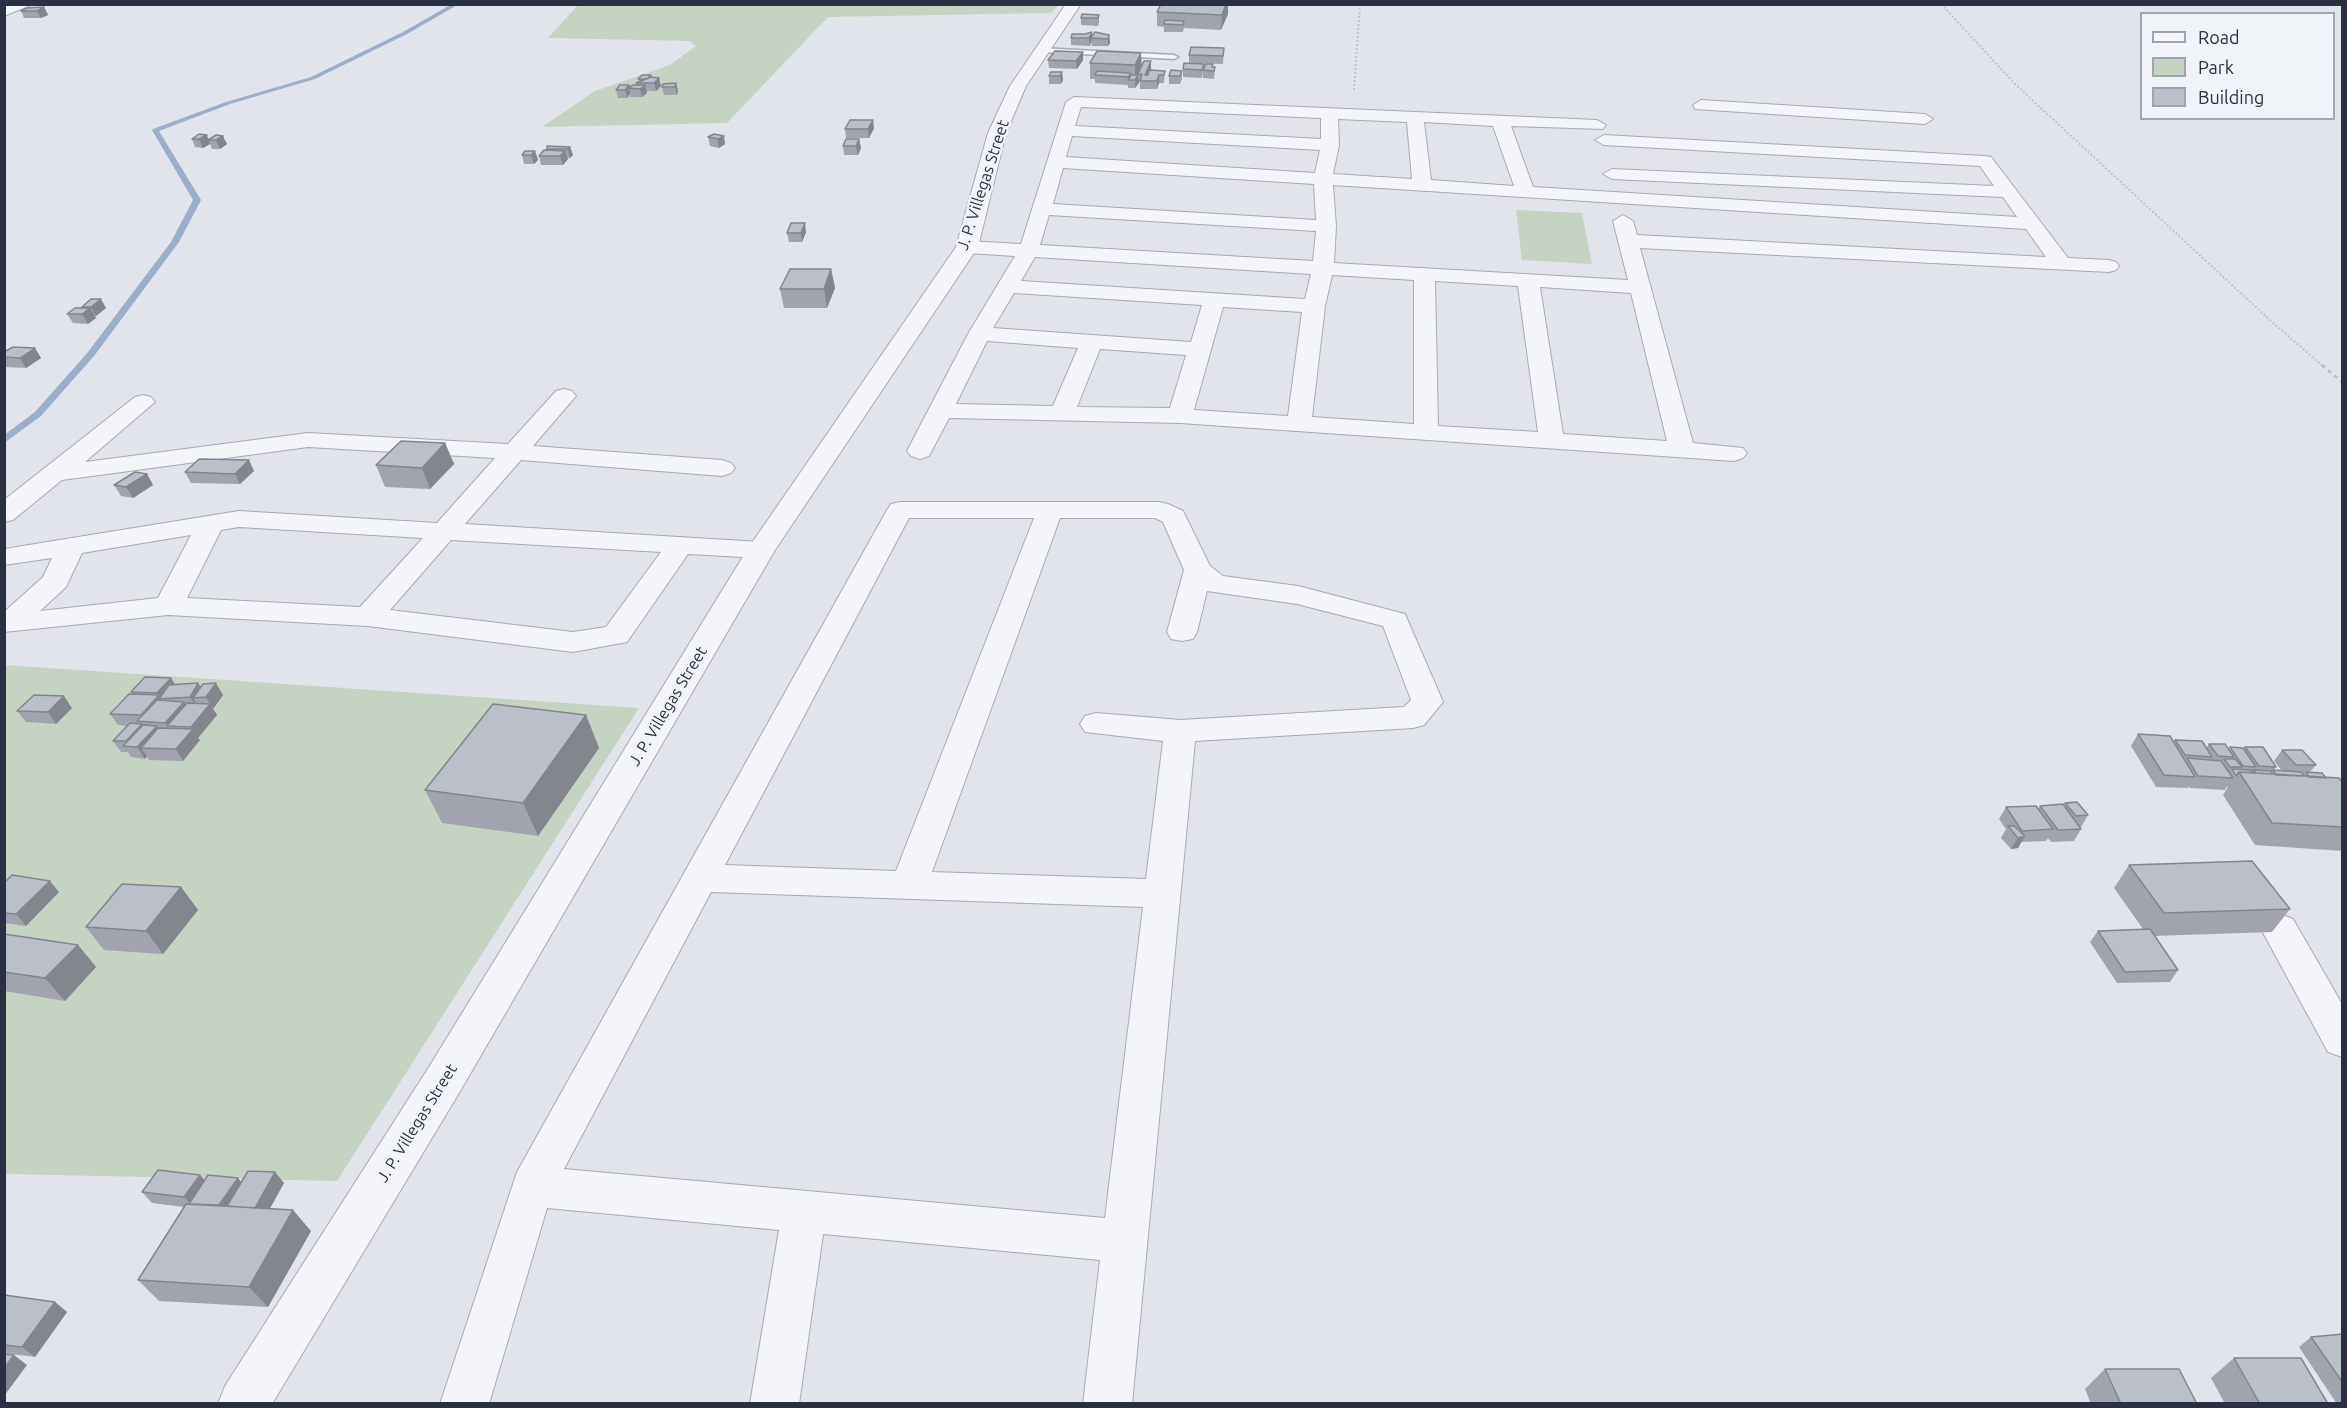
<!DOCTYPE html>
<html>
<head>
<meta charset="utf-8">
<style>
  body { margin:0 }
  #map { position:relative; width:2347px; height:1408px; overflow:hidden; background:#e1e4ea; font-family:Ubuntu,sans-serif }
  canvas { display:block }
  .frame { position:absolute; inset:0; border:6px solid #293042; pointer-events:none }
  .legend { position:absolute; left:2140px; top:12px; width:195px; height:108px; box-sizing:border-box; background:#f0f3f7; border:2px solid #a0a5af; margin:0; padding:8px 10px; list-style:none; font-size:18px; color:#293042 }
  .legend li { display:flex; align-items:center; gap:12px; height:30px }
  .legend b { width:30px; border:2px solid #a0a5af }
</style>
</head>
<body>
<div id="map">
<canvas width="2347" height="1408"></canvas>
<div class="frame"></div>
<ul class="legend">
<li><b style="height:8px;background:#f4f5f8"></b>Road</li>
<li><b style="height:16px;background:#c5d4c2"></b>Park</li>
<li><b style="height:16px;background:#bbbfca"></b>Building</li>
</ul>
</div>
<script>
const c = document.querySelector('canvas').getContext('2d');
c.lineJoin = 'round';
function paint(path, color) {
  c.fillStyle = color;
  c.fill(path, 'evenodd');
}
function toPath(rows) {
  const path = new Path2D();
  for (const r of rows) {
    path.moveTo(r[0], r[1]);
    for (let i = 2; i < r.length; i += 2) path.lineTo(r[i], r[i + 1]);
  }
  return path;
}
function trace(path, color, width, dash) {
  c.strokeStyle = color;
  c.lineWidth = width;
  c.lineCap = dash ? 'butt' : 'round';
  c.setLineDash(dash || []);
  c.stroke(path);
}
function label(font, color, halo, rows, align = 'center') {
  c.font = font + ' Ubuntu,sans-serif';
  c.lineWidth = 5;
  c.setLineDash([]);
  c.textBaseline = 'middle';
  c.strokeStyle = halo;
  c.fillStyle = color;
  for (const [text, x, y, turn = 0] of rows) {
    c.save();
    c.translate(x, y);
    c.rotate((+turn || 0) * Math.PI / 180);
    c.textAlign = isNaN(turn) ? turn : align;
    if (halo) c.strokeText(text, 0, 0);
    c.fillText(text, 0, 0);
    c.restore();
  }
}
paint(toPath([
  [578,5,1058,5,1051,13,828,17,727,123,542,127,595,91,670,65,696,46,690,41,548,38],
  [1516,210,1582,213,1592,264,1522,260],
  [4,665,639,708,337,1181,5,1174]
]), '#c5d4c2');
paint(toPath([
  [452,4,459,4,407,34,315,79,230,104,159,131,201,200,179,242,94,356,41,416,4,443,4,435,35,412,88,352,171,242,193,200,152,130,153,129,226,102,311,77,403,32,452,4]
]), '#9bafcb');
const service = toPath([
  [1039,48,1174,55,1178,57,1174,59,1042,52,1039,48]
]);
const minor = toPath([
  [11,4,33,4,4,16,4,7,11,4],
  [1074,97,1597,120,1606,125,1603,129,1511,126,1533,187,2017,217,2003,197,1612,179,1603,174,1612,169,1994,186,1980,166,1604,145,1595,140,1604,135,1985,156,1991,157,2068,258,2109,260,2116,262,2119,266,2116,270,2109,272,1640,248,1693,443,1743,448,1747,453,1743,458,1734,461,1180,423,949,418,929,456,920,459,911,456,907,451,968,334,1015,256,967,253,960,251,957,247,960,243,967,241,1021,244,1066,102,1074,97],
  [1081,107,1321,118,1321,139,1075,126,1081,107],
  [1338,119,1407,122,1412,179,1333,174,1339,145,1338,119],
  [1424,122,1493,126,1514,186,1431,180,1424,122],
  [1072,136,1320,150,1315,173,1066,157,1072,136],
  [1063,168,1314,184,1316,220,1053,204,1063,168],
  [1333,185,2026,229,2046,257,1637,235,1633,221,1623,215,1613,221,1628,280,1334,263,1336,226,1333,185],
  [1049,215,1316,231,1313,261,1040,245,1049,215],
  [1035,257,1311,274,1305,299,1021,281,1035,257],
  [1332,275,1414,280,1414,424,1312,417,1325,306,1332,275],
  [1435,281,1518,286,1538,432,1438,426,1435,281],
  [1540,287,1631,293,1667,441,1563,434,1540,287],
  [1014,293,1202,305,1191,342,993,328,1014,293],
  [1223,307,1302,312,1288,416,1194,410,1223,307],
  [987,341,1078,348,1053,406,956,404,987,341],
  [1100,349,1186,355,1170,408,1077,407,1100,349],
  [1701,100,1925,114,1933,119,1925,124,1695,109,1693,105,1701,100],
  [564,389,572,391,576,396,533,446,722,460,731,463,735,468,731,473,722,476,521,460,465,524,761,542,771,544,775,550,771,556,761,558,688,554,627,642,573,652,368,626,168,615,4,632,4,612,43,577,52,558,4,565,4,549,239,511,437,523,495,458,308,447,62,480,13,520,4,522,4,500,135,397,143,395,151,397,155,402,85,462,308,433,508,444,556,391,564,389],
  [239,527,423,538,360,607,187,598,221,530,239,527],
  [191,535,158,598,40,611,66,587,82,553,191,535],
  [451,540,661,552,606,627,573,632,390,610,451,540],
  [900,502,1159,502,1168,504,1183,511,1210,566,1223,576,1298,586,1405,614,1443,702,1424,725,1413,728,1195,741,1132,1404,1083,1404,1100,1260,823,1234,799,1404,750,1404,779,1230,547,1208,489,1404,440,1404,517,1172,887,510,891,504,900,502],
  [909,518,1034,518,896,871,725,865,909,518],
  [1060,518,1155,518,1163,522,1184,570,1167,632,1171,639,1182,641,1193,639,1197,632,1207,591,1297,604,1383,626,1411,700,1404,707,1180,720,1096,713,1085,716,1080,724,1085,732,1163,741,1146,879,932,872,1060,518],
  [711,892,1143,907,1105,1218,564,1169,711,892],
  [2280,914,2293,919,2342,1004,2342,1057,2328,1052,2261,929,2267,919,2280,914]
]);
const tertiary = toPath([
  [1066,4,1081,4,1026,86,1006,133,978,247,775,550,459,1093,272,1404,218,1404,225,1386,429,1067,747,550,956,247,988,133,1010,86,1066,4]
]);
trace(service, '#a6aab4', 3);
trace(minor, '#a6aab4', 2);
trace(tertiary, '#a6aab4', 2);
trace(toPath([
  [1941,4,2016,85,2272,322,2324,367],
  [1354,90,1360,4]
]), '#bfc2c9', 2, [2, 2]);
trace(toPath([
  [2322,365,2342,382]
]), '#bfc2c9', 3, [4, 4]);
paint(service, '#f4f5f8');
paint(minor, '#f4f5f8');
paint(tertiary, '#f4f5f8');
paint(toPath([
  [44,7,48,15,41,18,24,18,21,11],
  [1157,12,1228,14,1221,30,1184,28,1183,32,1164,32,1164,27,1157,26],
  [1099,15,1099,22,1098,26,1081,25,1081,18],
  [1092,32,1092,37,1109,35,1110,43,1108,46,1092,46,1091,41,1090,46,1071,45,1071,38],
  [1224,48,1223,64,1189,63,1189,55],
  [1097,51,1151,69,1150,70,1165,71,1164,83,1159,83,1157,89,1140,89,1140,82,1139,82,1135,88,1128,88,1128,85,1095,83,1095,79,1090,79,1090,63],
  [1048,60,1083,60,1077,69,1049,68],
  [1184,63,1204,70,1215,67,1214,79,1203,78,1203,72,1202,78,1183,77,1183,69],
  [1182,71,1182,79,1180,84,1169,84,1169,76],
  [1062,72,1063,80,1061,84,1049,84,1049,76],
  [651,75,652,77,659,78,661,86,656,91,646,91,647,93,642,97,630,97,630,94,627,98,618,98,616,90,629,85,629,88,636,85,636,83,639,82,638,79],
  [676,83,678,91,677,95,664,95,662,87],
  [874,128,869,138,846,138,845,129],
  [714,134,725,144,719,148,710,146,708,137],
  [216,135,227,144,220,149,212,149,210,144,203,148,195,147,192,139,209,139],
  [859,139,861,148,858,155,844,155,843,146],
  [547,146,570,147,573,155,570,158,567,158,568,159,563,165,541,165,539,156,547,150],
  [535,151,538,160,534,164,524,164,522,155],
  [806,232,802,242,789,242,787,233],
  [831,269,835,288,827,308,784,308,780,289],
  [91,299,106,308,96,316,95,316,96,318,88,324,73,323,67,314,83,308,82,307],
  [35,348,41,358,26,368,4,367,4,352],
  [445,443,454,464,430,489,385,487,376,465],
  [254,471,240,484,191,483,185,472],
  [147,474,153,485,133,498,121,496,114,485],
  [198,683,201,687,223,695,213,709,217,715,198,738,200,740,183,761,149,760,147,756,145,759,131,757,128,752,121,752,113,741,127,726,118,725,110,714,132,694,131,692,175,685],
  [72,708,56,724,26,722,17,711],
  [586,715,599,748,538,836,442,823,425,790],
  [2138,734,2174,742,2175,740,2206,748,2209,744,2229,749,2230,747,2244,749,2245,747,2276,767,2274,770,2282,771,2274,761,2282,750,2316,765,2310,772,2343,783,2343,851,2255,845,2223,795,2228,787,2227,786,2225,790,2190,788,2189,786,2188,788,2156,787,2131,746],
  [2065,803,2088,815,2081,827,2080,827,2081,829,2074,841,2051,842,2048,838,2046,841,2021,842,2018,848,2011,849,2001,838,2006,829,1999,819,2006,807,2038,809,2040,806,2064,805],
  [2129,865,2290,909,2272,932,2154,936,2178,970,2170,982,2117,983,2090,942,2098,931,2143,929,2114,888],
  [4,883,59,892,26,926,4,923],
  [181,887,198,910,163,954,104,950,86,927],
  [4,934,78,945,96,967,65,1001,4,991],
  [275,1172,284,1183,270,1208,311,1231,268,1307,159,1301,138,1280,184,1207,152,1203,142,1192,205,1180,242,1182],
  [4,1293,8,1295,55,1302,67,1312,35,1357,4,1353],
  [2343,1334,2343,1404,2337,1404,2299,1347,2311,1337],
  [2234,1358,2328,1404,2225,1404,2211,1378],
  [2105,1369,2197,1404,2091,1404,2085,1389]
]), '#a1a4ae');
paint(toPath([
  [1226,4,1228,4,1228,14,1221,30,1222,15],
  [44,7,48,15,41,18,37,11],
  [1092,32,1092,38,1090,46,1089,38],
  [1109,35,1110,43,1108,46,1108,39],
  [1083,52,1083,60,1077,69,1076,61],
  [1141,53,1142,69,1138,75,1139,83,1135,88,1135,65],
  [1151,61,1151,69,1146,81,1145,75],
  [1062,72,1063,80,1061,84,1060,76],
  [1159,75,1159,83,1157,89,1157,81],
  [659,78,661,86,656,91,654,83],
  [676,83,678,91,677,95,675,87],
  [629,85,630,94,627,98,625,90],
  [645,85,647,93,642,97,640,89],
  [873,120,874,128,869,138,868,129],
  [207,135,210,144,203,148,199,139],
  [223,136,227,144,220,149,216,140],
  [724,136,725,144,719,148,718,139],
  [859,139,861,148,858,155,856,146],
  [570,147,573,155,570,158,567,149],
  [535,151,538,160,534,164,531,155],
  [565,151,568,159,563,165,560,156],
  [805,223,806,232,802,242,801,233],
  [831,269,835,288,827,308,824,289],
  [101,299,106,308,96,316,91,307],
  [90,308,96,318,88,324,82,314],
  [35,348,41,358,26,368,20,358],
  [445,443,454,464,430,489,422,468],
  [249,460,254,471,240,484,235,474],
  [147,474,153,485,133,498,126,487],
  [171,678,178,689,159,699,165,707,145,722,141,715,159,695,157,693],
  [198,683,205,695,193,698,198,707,197,708,190,697],
  [216,683,223,695,213,709,206,697],
  [64,696,72,708,56,724,48,712],
  [184,702,191,714,167,726,172,735,165,723],
  [210,704,217,715,198,738,200,740,183,761,176,749,193,729,191,727],
  [586,715,599,748,538,836,523,803],
  [142,724,149,734,157,726,165,737,141,748,147,756,145,759,137,747,129,747,126,741],
  [2025,836,2018,848,2011,849,2018,838],
  [50,881,59,892,26,926,16,914],
  [181,887,198,910,163,954,146,931],
  [78,945,96,967,65,1001,45,978],
  [275,1172,284,1183,263,1221,254,1210],
  [200,1175,210,1186,193,1206,184,1197],
  [238,1178,247,1189,234,1209,217,1209],
  [293,1210,311,1231,268,1307,249,1287],
  [55,1302,67,1312,35,1357,22,1347],
  [14,1355,27,1365,4,1396,4,1368]
]), '#83868d');
const building = toPath([
  [1161,4,1226,4,1222,15,1157,12,1161,4],
  [44,7,37,11,21,11,27,8,44,7],
  [1082,14,1099,15,1098,18,1081,18,1082,14],
  [1165,20,1184,21,1183,25,1164,24,1165,20],
  [1092,32,1089,38,1071,38,1072,34,1085,34,1092,32],
  [1095,32,1109,35,1108,39,1091,38,1095,32],
  [1191,47,1224,48,1223,56,1189,55,1191,47],
  [1055,51,1083,52,1076,61,1048,60,1055,51],
  [1097,51,1141,53,1135,65,1090,63,1097,51],
  [1144,61,1151,61,1145,75,1148,75,1149,70,1165,71,1164,75,1159,75,1157,81,1140,81,1142,74,1138,74,1144,61],
  [1184,63,1204,64,1202,70,1183,69,1184,63],
  [1206,64,1213,64,1212,67,1215,67,1214,71,1203,70,1206,64],
  [1171,70,1182,71,1180,76,1169,76,1171,70],
  [1097,71,1130,73,1129,77,1095,75,1097,71],
  [1051,72,1062,72,1060,76,1049,76,1051,72],
  [642,75,651,75,647,79,638,79,642,75],
  [1131,75,1138,75,1135,80,1128,80,1131,75],
  [651,77,659,78,654,83,636,83,651,77],
  [676,83,675,87,662,87,663,84,676,83],
  [620,85,629,85,625,90,616,90,620,85],
  [633,85,645,85,640,89,628,88,633,85],
  [850,120,873,120,868,129,845,129,850,120],
  [199,134,207,135,199,139,192,139,199,134],
  [714,134,724,136,718,139,708,137,714,134],
  [216,135,223,136,216,140,208,140,216,135],
  [846,139,859,139,856,146,843,146,846,139],
  [547,146,570,147,567,149,547,149,547,146],
  [544,150,565,151,560,156,539,156,544,150],
  [525,151,535,151,531,155,522,155,525,151],
  [791,223,805,223,801,233,787,233,791,223],
  [790,269,831,269,824,289,780,289,790,269],
  [91,299,101,299,91,307,82,307,91,299],
  [75,308,90,308,82,314,67,314,75,308],
  [13,347,35,348,20,358,4,357,4,352,13,347],
  [401,441,445,443,422,468,376,465,401,441],
  [199,459,249,460,235,474,185,472,199,459],
  [135,472,147,474,126,487,114,485,135,472],
  [145,677,171,678,157,693,131,692,145,677],
  [198,683,190,697,159,699,169,685,198,683],
  [216,683,206,697,193,698,203,684,216,683],
  [129,694,159,695,141,715,110,714,129,694],
  [34,695,64,696,48,712,17,711,34,695],
  [157,700,184,702,165,723,137,721,157,700],
  [187,703,210,704,191,727,167,726,187,703],
  [493,704,586,715,523,803,425,790,493,704],
  [130,723,142,724,126,741,113,741,130,723],
  [143,725,157,726,137,747,123,746,143,725],
  [158,728,193,729,176,749,141,748,158,728],
  [2138,734,2170,736,2195,777,2164,775,2138,734],
  [2175,740,2202,741,2212,757,2185,755,2175,740],
  [2209,744,2225,744,2234,757,2218,756,2209,744],
  [2230,747,2243,748,2256,767,2243,766,2230,747],
  [2245,747,2263,747,2276,767,2259,766,2245,747],
  [2282,750,2302,750,2316,765,2296,765,2282,750],
  [2187,758,2221,761,2233,778,2198,776,2187,758],
  [2224,759,2235,759,2242,767,2230,767,2224,759],
  [2232,769,2250,770,2253,773,2239,772,2236,776,2232,769],
  [2253,770,2271,771,2272,774,2256,773,2253,770],
  [2273,770,2301,772,2304,776,2276,775,2273,770],
  [2239,772,2339,778,2343,783,2343,827,2272,823,2239,772],
  [2306,772,2322,773,2326,778,2309,777,2306,772],
  [2077,802,2088,815,2076,816,2065,803,2077,802],
  [2063,804,2081,829,2058,830,2040,806,2063,804],
  [2036,806,2053,829,2022,831,2006,807,2036,806],
  [2008,826,2014,826,2025,836,2018,838,2008,826],
  [2252,861,2290,909,2164,913,2129,865,2252,861],
  [12,875,50,881,16,914,4,913,4,883,12,875],
  [122,884,181,887,146,931,86,927,122,884],
  [2150,929,2178,970,2125,972,2098,931,2150,929],
  [4,934,78,945,45,978,4,972,4,934],
  [158,1170,200,1175,184,1197,142,1192,158,1170],
  [248,1171,275,1172,255,1208,227,1206,248,1171],
  [208,1175,238,1178,219,1205,189,1204,208,1175],
  [186,1204,293,1210,249,1287,138,1280,186,1204],
  [4,1295,55,1302,22,1347,4,1345,4,1295],
  [2343,1334,2343,1383,2311,1337,2343,1334],
  [4,1354,14,1355,4,1368,4,1354],
  [2234,1358,2301,1358,2328,1404,2260,1404,2234,1358],
  [2105,1369,2179,1369,2197,1404,2121,1404,2105,1369]
]);
paint(building, '#bbbfca');
trace(building, '#83868d', 1.5);
label('16px', '#293042', '#f0f3f7', [
  ["J. P. Villegas Street",983,185,-72],
  ["J. P. Villegas Street",668,706,-59],
  ["J. P. Villegas Street",417,1123,-58]
]);
</script>
</body>
</html>
